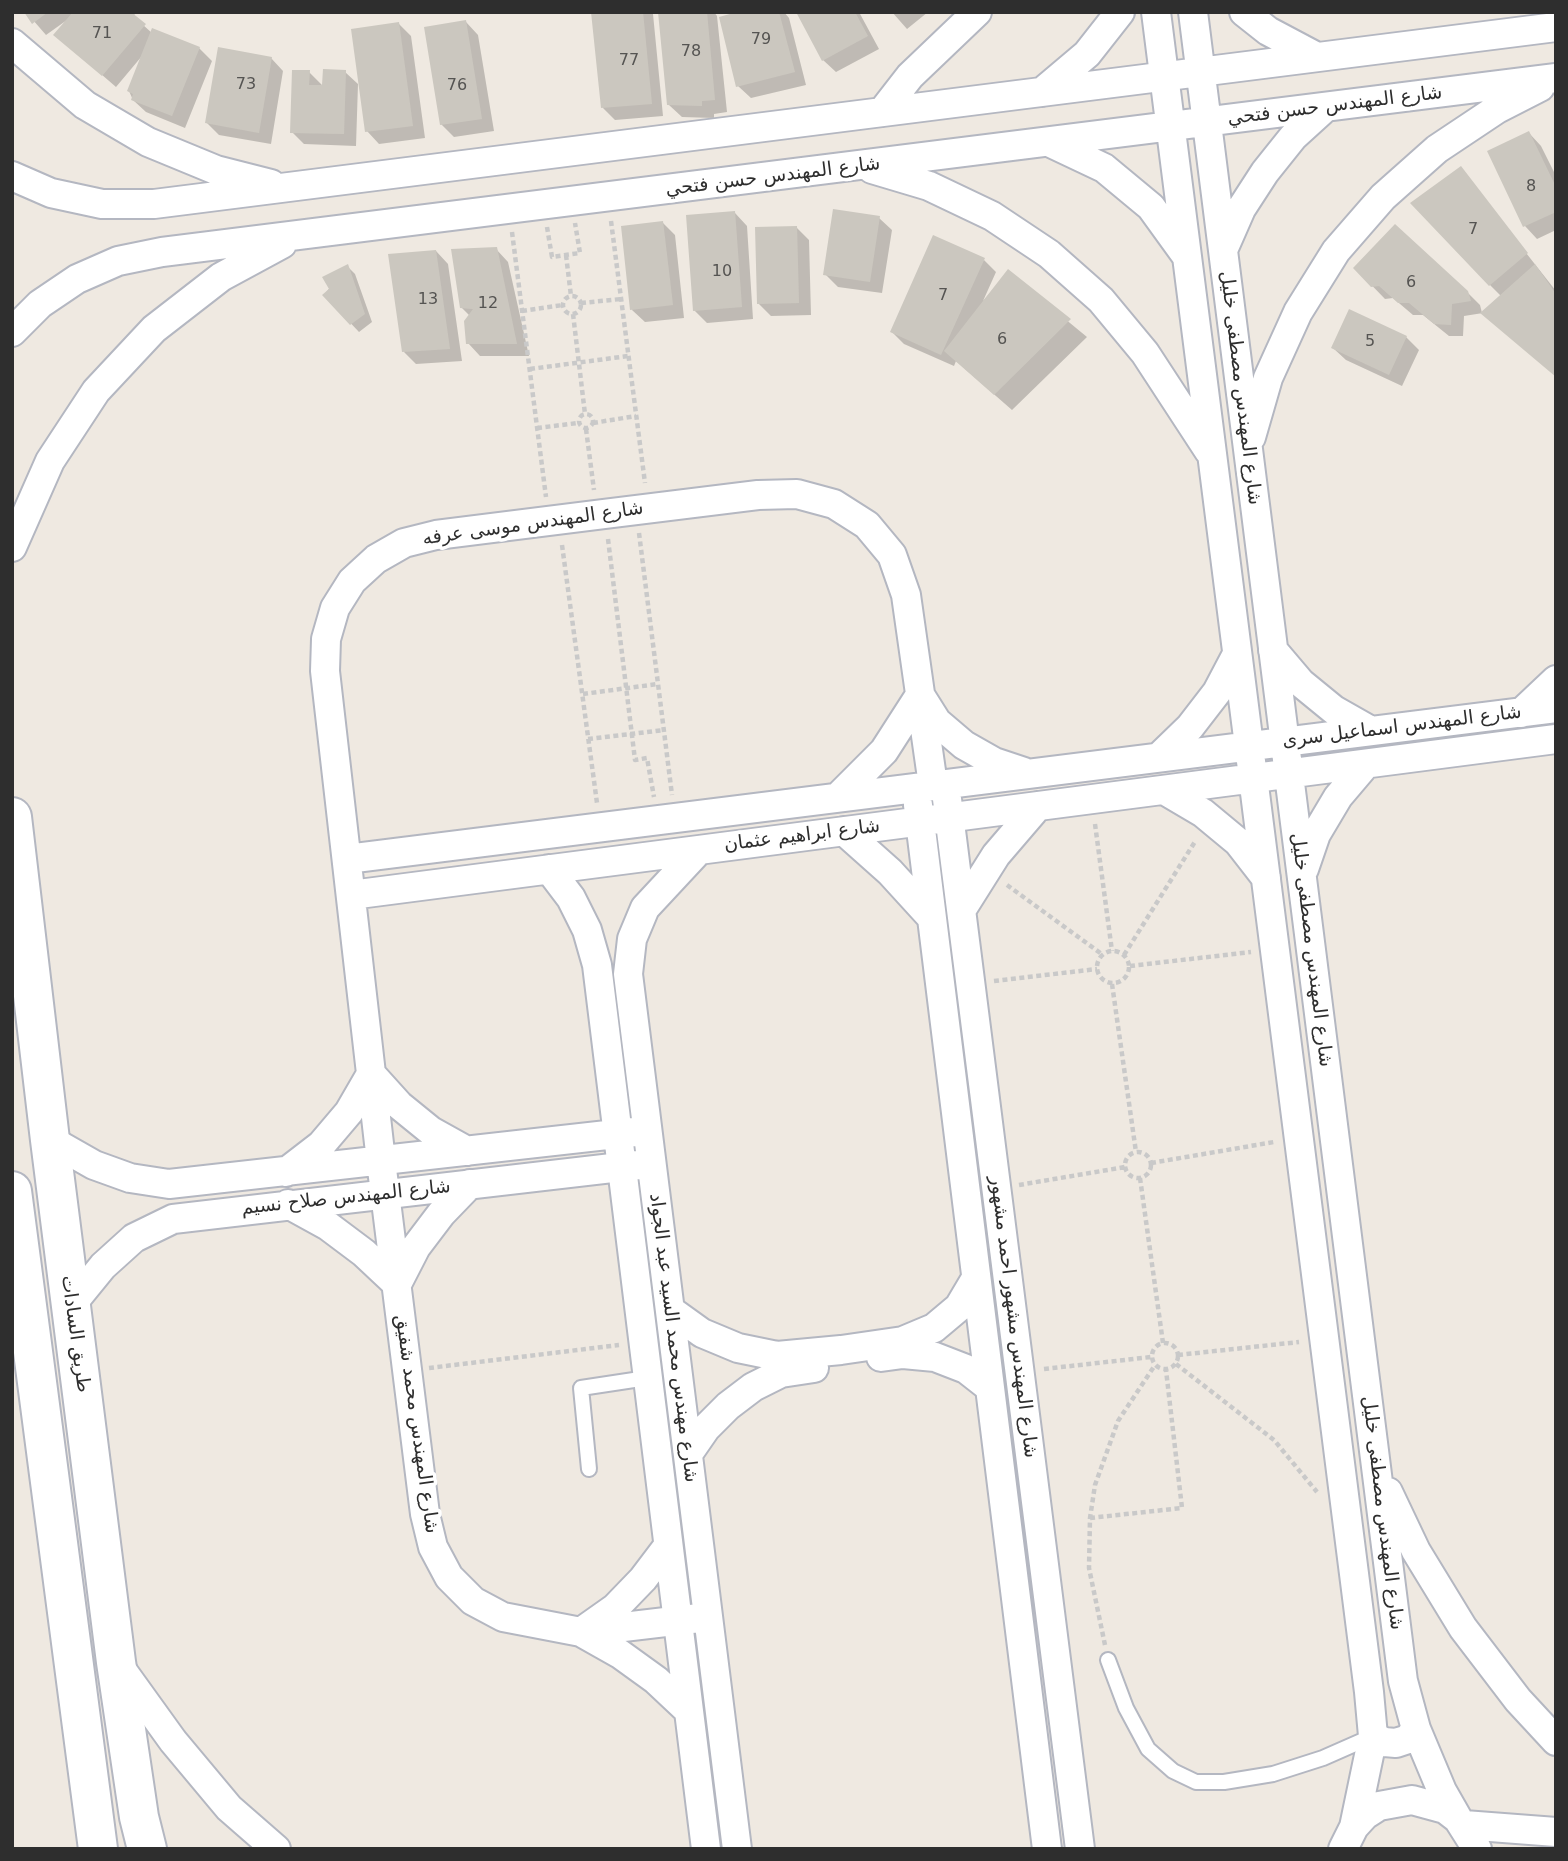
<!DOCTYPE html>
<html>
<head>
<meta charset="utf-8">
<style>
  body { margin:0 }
  #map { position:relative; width:1568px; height:1861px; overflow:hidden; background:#efe9e1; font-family:"DejaVu Sans",sans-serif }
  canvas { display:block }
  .frame { position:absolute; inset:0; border:14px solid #2e2e2e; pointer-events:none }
</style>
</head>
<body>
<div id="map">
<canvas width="1568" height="1861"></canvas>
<div class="frame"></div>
</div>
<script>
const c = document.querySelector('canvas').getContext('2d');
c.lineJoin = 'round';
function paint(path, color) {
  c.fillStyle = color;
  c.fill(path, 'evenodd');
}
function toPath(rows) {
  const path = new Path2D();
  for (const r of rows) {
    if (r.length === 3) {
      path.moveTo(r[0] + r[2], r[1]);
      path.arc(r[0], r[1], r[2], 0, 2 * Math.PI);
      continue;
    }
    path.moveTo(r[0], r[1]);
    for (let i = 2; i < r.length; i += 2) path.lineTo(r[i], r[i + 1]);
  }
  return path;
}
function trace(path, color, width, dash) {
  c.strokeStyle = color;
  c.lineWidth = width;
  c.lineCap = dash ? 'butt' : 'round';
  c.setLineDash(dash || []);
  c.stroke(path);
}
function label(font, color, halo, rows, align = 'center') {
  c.font = font + ' "DejaVu Sans","Noto Sans Arabic",sans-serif';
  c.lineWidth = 7;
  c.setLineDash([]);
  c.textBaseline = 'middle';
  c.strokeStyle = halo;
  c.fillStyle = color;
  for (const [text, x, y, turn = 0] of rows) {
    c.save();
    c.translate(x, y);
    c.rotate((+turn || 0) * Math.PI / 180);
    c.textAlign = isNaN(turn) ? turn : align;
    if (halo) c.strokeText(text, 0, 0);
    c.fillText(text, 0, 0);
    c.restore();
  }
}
paint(toPath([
  [26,12,137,12,133,16,152,33,199,48,212,61,185,128,146,112,133,100,129,91,142,56,116,87,56,35,67,20,46,35],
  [593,12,653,14,663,116,615,120,603,108],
  [660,12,714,12,717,16,727,112,714,114,714,118,682,117,669,105],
  [739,12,784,12,789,18,806,85,751,98,738,86],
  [798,12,859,12,879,49,836,72,823,60],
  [892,12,928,12,907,29],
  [466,22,478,35,494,131,454,137,441,124],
  [399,24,411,36,425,138,379,144,367,131],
  [271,58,283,71,271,144,219,135,207,123],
  [309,72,324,87,345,72,358,84,356,146,304,144,292,132],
  [1529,133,1541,146,1556,176,1556,230,1537,239,1525,226],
  [1460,169,1556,291,1556,376,1483,313,1464,316,1463,336,1449,336,1423,315,1413,315,1393,298,1385,299,1355,268,1467,292,1480,305,1482,313,1501,296,1490,285],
  [735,213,747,226,753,319,707,323,694,310],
  [879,218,892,230,882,293,838,287,825,274],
  [663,223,675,235,684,318,645,322,632,310],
  [797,228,809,240,811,315,771,316,758,303],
  [496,249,508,262,529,356,480,356,468,343,470,316,461,307],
  [436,251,448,264,462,361,416,364,404,352],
  [984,260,996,272,983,301,1008,272,1087,337,1012,410,956,361,954,366,904,344,892,332],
  [347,266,355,274,372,322,359,332,324,295],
  [1406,337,1419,350,1402,386,1346,360,1333,348]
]), '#0003');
paint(toPath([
  [24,12,48,12,32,24],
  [73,12,131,12,146,24,102,76,53,35],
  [591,12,643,12,652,104,601,108],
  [658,12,707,12,715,100,702,101,702,106,667,105],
  [737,12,779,12,795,72,736,87,719,17],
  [796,12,855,12,868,36,822,61],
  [466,20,482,119,440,125,424,27],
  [399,22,413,126,365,132,351,29],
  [152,28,200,47,172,116,131,100,133,94,127,91],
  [218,47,272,57,259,133,205,123],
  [323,69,346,70,344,134,290,133,292,70,310,70,309,85,322,85],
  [1529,131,1556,187,1556,212,1523,227,1487,151],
  [1461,166,1528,253,1489,286,1410,203],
  [833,209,880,216,870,282,823,275],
  [735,211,742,307,693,311,686,215],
  [663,221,673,305,630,310,621,226],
  [1395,224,1468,291,1471,301,1452,304,1451,325,1434,324,1409,303,1398,303,1379,286,1371,287,1353,268],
  [797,226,799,303,757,304,755,227],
  [933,235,985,258,941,355,890,332],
  [497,247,517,344,466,344,464,321,473,309,460,308,451,249],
  [436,250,450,349,402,352,388,254],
  [348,264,365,314,350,325,322,295,329,289,322,277],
  [1535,264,1556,294,1556,377,1480,313],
  [1008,269,1071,319,994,395,944,351],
  [1349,309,1407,336,1389,375,1331,348]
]), '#cbc7bf');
const service = toPath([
  [589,1469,581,1388,647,1378],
  [1108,1660,1126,1708,1148,1749,1173,1771,1196,1782,1224,1782,1273,1774,1323,1758,1373,1736]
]);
const minor = toPath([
  [1156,12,1369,1692,1373,1736,1354,1827],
  [1193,12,1403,1681,1416,1729,1442,1791,1458,1819],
  [1244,12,1268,31,1317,57],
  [12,43,85,105,148,142,216,170,271,184],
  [1042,92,1087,54,1120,12],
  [882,112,910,76,977,12],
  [1049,142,1104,168,1151,207,1185,254],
  [872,169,929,186,992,216,1049,254,1101,300,1145,353,1209,451],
  [12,176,51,193,102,204,154,204,1556,27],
  [1223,250,1241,209,1265,172,1293,137,1326,107],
  [12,332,40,304,77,279,118,261,162,252,1556,78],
  [1251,437,1268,378,1298,312,1336,251,1383,197,1437,149,1497,109,1540,87],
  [12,547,50,461,96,391,154,329,221,277,282,244],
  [1273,650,1301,683,1334,710,1371,731],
  [1521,713,1556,680],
  [1159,757,1190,727,1217,692,1237,654],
  [1164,790,1203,813,1238,842,1266,878],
  [840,795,884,751,920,695,937,722,964,745,994,762,1024,772],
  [947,799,1080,1849],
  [918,805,1047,1849],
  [844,831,890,872,932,918],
  [699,850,645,908,632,939,628,974,737,1849],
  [347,859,1556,708],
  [549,869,571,898,587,930,597,965,706,1849],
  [1304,869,1316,834,1338,797,1366,764],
  [351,895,1556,739],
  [962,909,996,855,1038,806],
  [50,1140,94,1165,130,1178,169,1184,634,1132],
  [286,1172,321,1145,349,1112,371,1074,399,1105,431,1131,467,1151],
  [288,1204,328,1226,364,1253,397,1284,416,1247,441,1214,470,1184],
  [72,1304,103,1266,134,1238,173,1219,638,1165],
  [670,1310,702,1333,738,1348,777,1356,841,1350,903,1341,934,1328,959,1307,975,1280],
  [881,1357,903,1354,935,1357,966,1369,989,1387],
  [688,1454,706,1428,728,1406,753,1387,781,1373,814,1368],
  [1388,1492,1416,1551,1463,1628,1518,1700,1556,1741],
  [668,1546,643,1579,615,1608,581,1632,620,1654,656,1680,689,1711],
  [708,1617,581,1632,503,1617,473,1601,449,1577,433,1547,425,1514,381,1161,325,671,326,639,335,608,352,581,376,559,404,543,436,535,604,514,758,495,797,494,834,504,867,525,892,555,906,595,933,785],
  [119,1666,173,1741,229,1808,276,1849],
  [1373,1736,1384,1742,1396,1743,1408,1739,1416,1729],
  [1464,1825,1556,1832],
  [1343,1849,1354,1827,1365,1815,1379,1806,1412,1800,1445,1809,1458,1819,1477,1849]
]);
const secondary = toPath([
  [12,817,50,1140,116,1662,139,1817,147,1849],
  [12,1191,98,1849]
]);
trace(service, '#b4b7c1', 18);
trace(minor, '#b4b7c1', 32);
trace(secondary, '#b4b7c1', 42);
trace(toPath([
  [611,221,645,483],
  [547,227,552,257,580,253,575,223],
  [512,232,546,497],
  [566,255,571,296],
  [572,305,9],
  [581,303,621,299],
  [522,311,563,305],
  [573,314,585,414],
  [530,369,628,356],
  [586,421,7],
  [593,423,636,416],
  [537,428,578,423],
  [586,429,594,490],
  [639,533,672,795],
  [608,539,635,760,647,758,654,797],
  [562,545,597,803],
  [583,694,658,684],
  [588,739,664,730],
  [1095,824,1112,951],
  [1007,885,1103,955],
  [1113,967,16],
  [1124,955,1196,840],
  [1130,966,1251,952],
  [994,981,1097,969],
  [1112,984,1136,1152],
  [1138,1165,13],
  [1151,1163,1274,1142],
  [1140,1178,1163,1343],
  [1019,1185,1125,1167],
  [1165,1356,13],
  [1178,1355,1299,1342],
  [1176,1364,1274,1440,1317,1492],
  [429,1368,619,1345],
  [1044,1369,1151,1357],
  [1090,1518,1182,1508,1166,1370],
  [1105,1645,1089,1568,1090,1518,1095,1485,1118,1421,1155,1365]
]), '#c9c9c9', 4.5, [5, 3.5]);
trace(service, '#fff', 14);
trace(minor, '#fff', 28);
trace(secondary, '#fff', 38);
label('16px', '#555452', null, [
  ["71",102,34],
  ["79",761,40],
  ["78",691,52],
  ["77",629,61],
  ["73",246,85],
  ["76",457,86],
  ["8",1531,187],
  ["7",1473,230],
  ["10",722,272],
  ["6",1411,283],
  ["7",943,296],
  ["13",428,300],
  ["12",488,304],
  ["6",1002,340],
  ["5",1370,342]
]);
label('19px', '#2e2e2e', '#fff', [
  ["شارع المهندس حسن فتحي",1335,106,-7],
  ["شارع المهندس حسن فتحي",773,177,-7],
  ["شارع المهندس مصطفى خليل",1240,388,83],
  ["شارع المهندس موسى عرفه",533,524,-8],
  ["شارع المهندس اسماعيل سرى",1402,727,-7],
  ["شارع ابراهيم عثمان",802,836,-7],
  ["شارع المهندس مصطفى خليل",1311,950,83],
  ["شارع المهندس صلاح نسيم",346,1198,-6],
  ["شارع المهندس مشهور احمد مشهور",1013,1317,83],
  ["طريق السادات",75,1334,82],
  ["شارع مهندس محمد السيد عبد الجواد",673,1338,83],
  ["شارع المهندس محمد شفيق",416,1424,82],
  ["شارع المهندس مصطفى خليل",1382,1513,83]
]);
</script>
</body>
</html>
